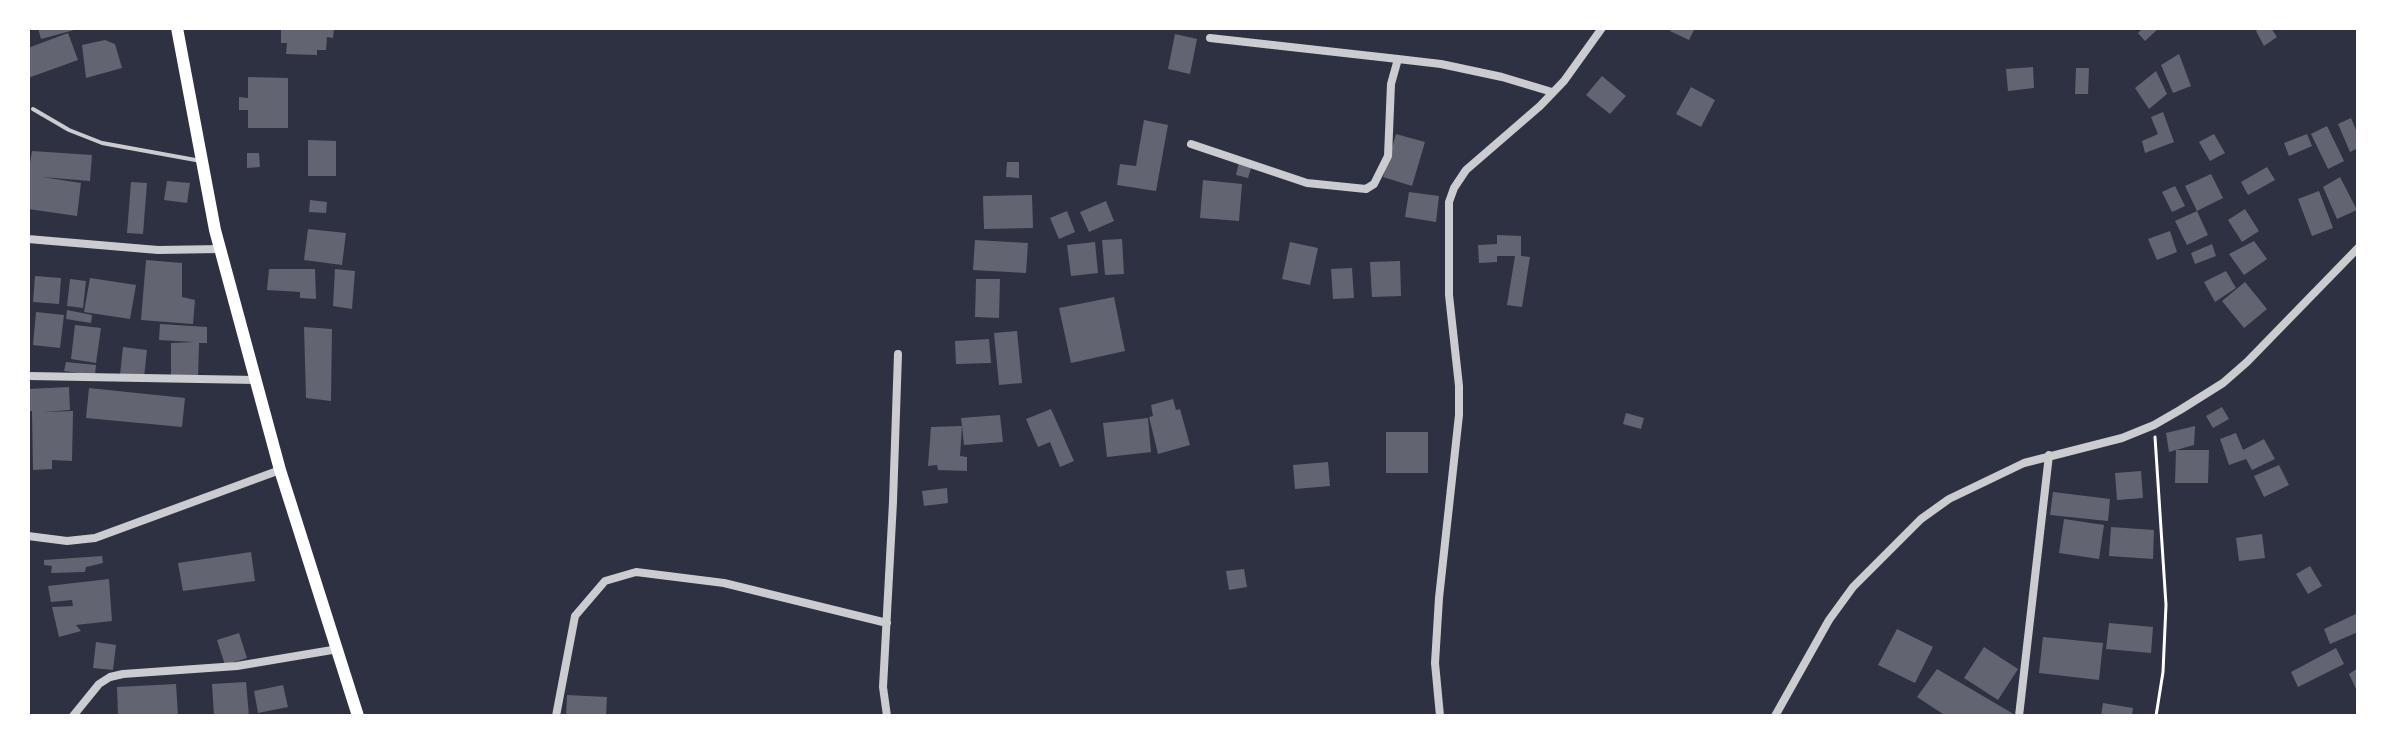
<!DOCTYPE html>
<html>
<head>
<meta charset="utf-8">
<style>
  body { margin:0 }
  #map { position:relative; width:2386px; height:744px; overflow:hidden; background:#2d3142; font-family:Ubuntu,sans-serif }
  canvas { display:block }
  .frame { position:absolute; inset:0; border:30px solid #fff; pointer-events:none }
</style>
</head>
<body>
<div id="map">
<canvas width="2386" height="744"></canvas>
<div class="frame"></div>
</div>
<script>
const c = document.querySelector('canvas').getContext('2d');
c.lineJoin = 'round';
function paint(path, color) {
  c.fillStyle = color;
  c.fill(path, 'evenodd');
}
function toPath(rows) {
  const path = new Path2D();
  for (const r of rows) {
    path.moveTo(r[0], r[1]);
    for (let i = 2; i < r.length; i += 2) path.lineTo(r[i], r[i + 1]);
  }
  return path;
}
function trace(path, color, width, dash) {
  c.strokeStyle = color;
  c.lineWidth = width;
  c.lineCap = dash ? 'butt' : 'round';
  c.setLineDash(dash || []);
  c.stroke(path);
}
paint(toPath([
  [38,28,78,28,78,29,41,39],
  [281,28,334,28,333,38,327,37,326,50,317,50,317,55,286,54,287,43,281,43],
  [1672,28,1695,28,1689,40,1670,31],
  [2143,28,2159,28,2145,41,2138,33],
  [2260,28,2271,28,2277,37,2264,46,2256,31],
  [68,33,78,60,28,78,28,48],
  [1175,34,1197,39,1190,74,1168,69],
  [105,40,115,44,122,68,86,78,82,45],
  [2179,54,2191,86,2173,93,2161,65],
  [2033,67,2034,88,2008,91,2006,69],
  [2076,68,2089,68,2088,94,2075,94],
  [2156,71,2167,94,2149,109,2135,88],
  [1602,76,1626,96,1610,114,1586,95],
  [248,77,288,78,288,128,248,128,248,110,239,110,239,97,248,98],
  [1691,87,1715,100,1701,127,1676,114],
  [2163,112,2174,142,2145,153,2142,141,2158,134,2151,117],
  [2351,118,2358,135,2358,148,2350,152,2338,124],
  [1144,120,1168,125,1156,191,1117,185,1120,164,1136,166],
  [2327,126,2344,161,2328,169,2311,134],
  [1396,134,1425,142,1412,186,1383,177],
  [2214,134,2225,153,2210,161,2199,142],
  [2307,134,2312,146,2289,156,2284,143],
  [308,140,336,141,336,176,308,176],
  [32,151,92,155,90,181,42,177,81,183,77,216,28,209,28,176],
  [247,153,259,153,260,167,247,168],
  [1007,162,1019,162,1019,178,1006,177],
  [1239,162,1252,165,1248,178,1236,175],
  [2267,167,2275,180,2248,195,2241,182],
  [2211,174,2223,198,2197,211,2185,186],
  [2340,177,2357,210,2337,219,2323,187],
  [1203,180,1242,184,1239,221,1200,218],
  [167,181,190,183,187,203,164,200],
  [131,182,147,183,143,234,127,233],
  [2175,186,2185,206,2172,212,2162,192],
  [2319,191,2333,228,2312,236,2298,199],
  [1409,192,1439,196,1436,222,1405,217],
  [1032,195,1033,228,984,229,983,196],
  [310,200,327,202,326,213,309,212],
  [1106,201,1114,221,1089,232,1080,212],
  [2245,209,2259,231,2242,242,2228,220],
  [1067,211,1075,232,1059,239,1050,218],
  [2197,211,2208,235,2187,245,2175,221],
  [308,229,346,233,342,265,304,260],
  [2170,231,2177,252,2157,260,2148,239],
  [1497,235,1521,236,1521,256,1530,257,1522,307,1507,305,1515,256,1497,256,1497,262,1479,263,1478,245,1497,244],
  [1122,239,1124,274,1105,275,1102,240],
  [975,240,1028,243,1026,273,973,270],
  [2254,241,2267,259,2244,275,2229,254],
  [1095,242,1098,273,1071,276,1067,245],
  [1290,242,1318,248,1310,285,1282,279],
  [2212,244,2216,256,2195,264,2191,253],
  [146,260,182,263,182,297,195,300,193,324,141,320],
  [1400,261,1401,296,1372,297,1370,262],
  [1352,268,1354,298,1333,299,1331,269],
  [269,269,315,269,316,299,300,298,300,292,267,290],
  [335,269,355,271,352,309,333,306],
  [2226,271,2236,288,2215,302,2204,282],
  [35,276,61,278,59,304,33,302],
  [90,278,136,285,130,319,84,312],
  [70,279,86,281,83,308,67,306],
  [976,279,1000,279,999,318,975,317],
  [2245,282,2267,309,2244,328,2222,301],
  [1114,297,1125,351,1071,363,1059,308],
  [67,310,92,315,91,323,66,319],
  [36,312,64,315,60,348,33,345],
  [160,324,207,327,207,343,199,343,198,378,171,377,171,343,194,342,159,340],
  [75,325,101,328,96,363,71,359],
  [304,327,332,329,331,401,306,398],
  [1017,331,1022,383,999,385,994,333],
  [989,339,991,363,956,364,955,341],
  [123,347,147,350,144,378,120,375],
  [66,362,96,365,95,375,64,371],
  [69,387,70,410,43,412,73,411,72,461,52,460,52,469,33,470,32,411,28,411,28,389],
  [89,388,185,398,182,427,86,418],
  [1173,399,1176,410,1180,409,1190,445,1158,454,1149,417,1153,416,1151,405],
  [2222,407,2229,419,2213,428,2206,416],
  [1051,409,1074,461,1060,467,1050,442,1038,447,1026,419],
  [1626,413,1644,418,1641,429,1623,424],
  [1000,415,1003,442,964,445,962,426,960,456,967,457,967,471,938,470,937,465,928,466,931,427,962,426,961,418],
  [1148,418,1151,452,1107,457,1103,423],
  [2195,426,2194,445,2176,450,2209,450,2208,483,2175,483,2176,450,2169,452,2166,433],
  [1386,432,1428,432,1428,473,1386,473],
  [2236,433,2243,450,2264,439,2275,459,2252,470,2246,459,2229,465,2220,439],
  [1328,462,1330,486,1295,489,1293,465],
  [2279,465,2289,485,2264,497,2254,476],
  [2141,471,2143,498,2117,500,2115,473],
  [947,488,948,503,924,506,922,491],
  [2053,492,2110,499,2108,521,2050,515],
  [2064,519,2104,525,2099,559,2059,553],
  [2111,527,2154,530,2153,559,2109,556],
  [2262,534,2265,558,2239,561,2236,538],
  [251,552,255,581,183,591,178,563],
  [102,556,103,563,86,567,85,572,51,573,52,566,44,565,44,560],
  [2310,566,2322,586,2308,594,2296,574],
  [1244,569,1247,587,1229,590,1226,571],
  [109,579,112,621,76,625,81,631,59,637,52,607,73,606,72,600,51,602,48,586],
  [2358,613,2358,632,2330,644,2324,629],
  [2109,623,2153,627,2151,653,2106,649],
  [1897,629,1933,647,1915,683,1878,665],
  [239,633,247,658,225,665,217,640],
  [2043,637,2103,643,2099,680,2039,673],
  [96,642,116,645,113,670,93,668],
  [1984,647,2018,669,1998,700,1964,678],
  [2336,648,2344,664,2298,687,2291,672],
  [2358,668,2358,693,2349,674],
  [1937,669,2017,716,1946,716,1917,697],
  [246,682,249,716,214,716,212,684],
  [176,684,178,716,118,716,117,687],
  [283,685,288,707,258,713,254,691],
  [567,695,607,697,606,716,566,716],
  [2103,703,2133,708,2132,716,2101,716]
]), '#626471');
trace(toPath([
  [2155,437,2166,605,2163,672,2156,716]
]), '#fff', 3);
trace(toPath([
  [33,109,69,130,102,143,201,161]
]), '#caccd0', 4);
trace(toPath([
  [1210,38,1398,59],
  [1191,144,1307,183,1366,189,1374,184,1388,156,1391,84,1398,59,1441,64,1502,77,1552,92],
  [28,239,158,250,221,249],
  [28,376,256,380],
  [28,536,67,541,95,538,280,470],
  [73,716,99,684,110,677,123,674,237,666,338,649],
  [556,716,575,616,605,581,636,572,724,583,887,623],
  [887,716,883,687,893,502,898,354],
  [1440,716,1435,663,1439,598,1459,415,1459,386,1449,295,1449,202,1454,188,1466,170,1540,106,1564,81,1602,28],
  [1775,716,1829,620,1853,587,1921,519,1949,499,2024,463,2122,438,2154,425,2180,410,2223,383,2247,362,2358,248],
  [2019,716,2049,455]
]), '#caccd0', 8);
trace(toPath([
  [177,28,215,230,280,470,358,716]
]), '#fff', 12);
</script>
</body>
</html>
